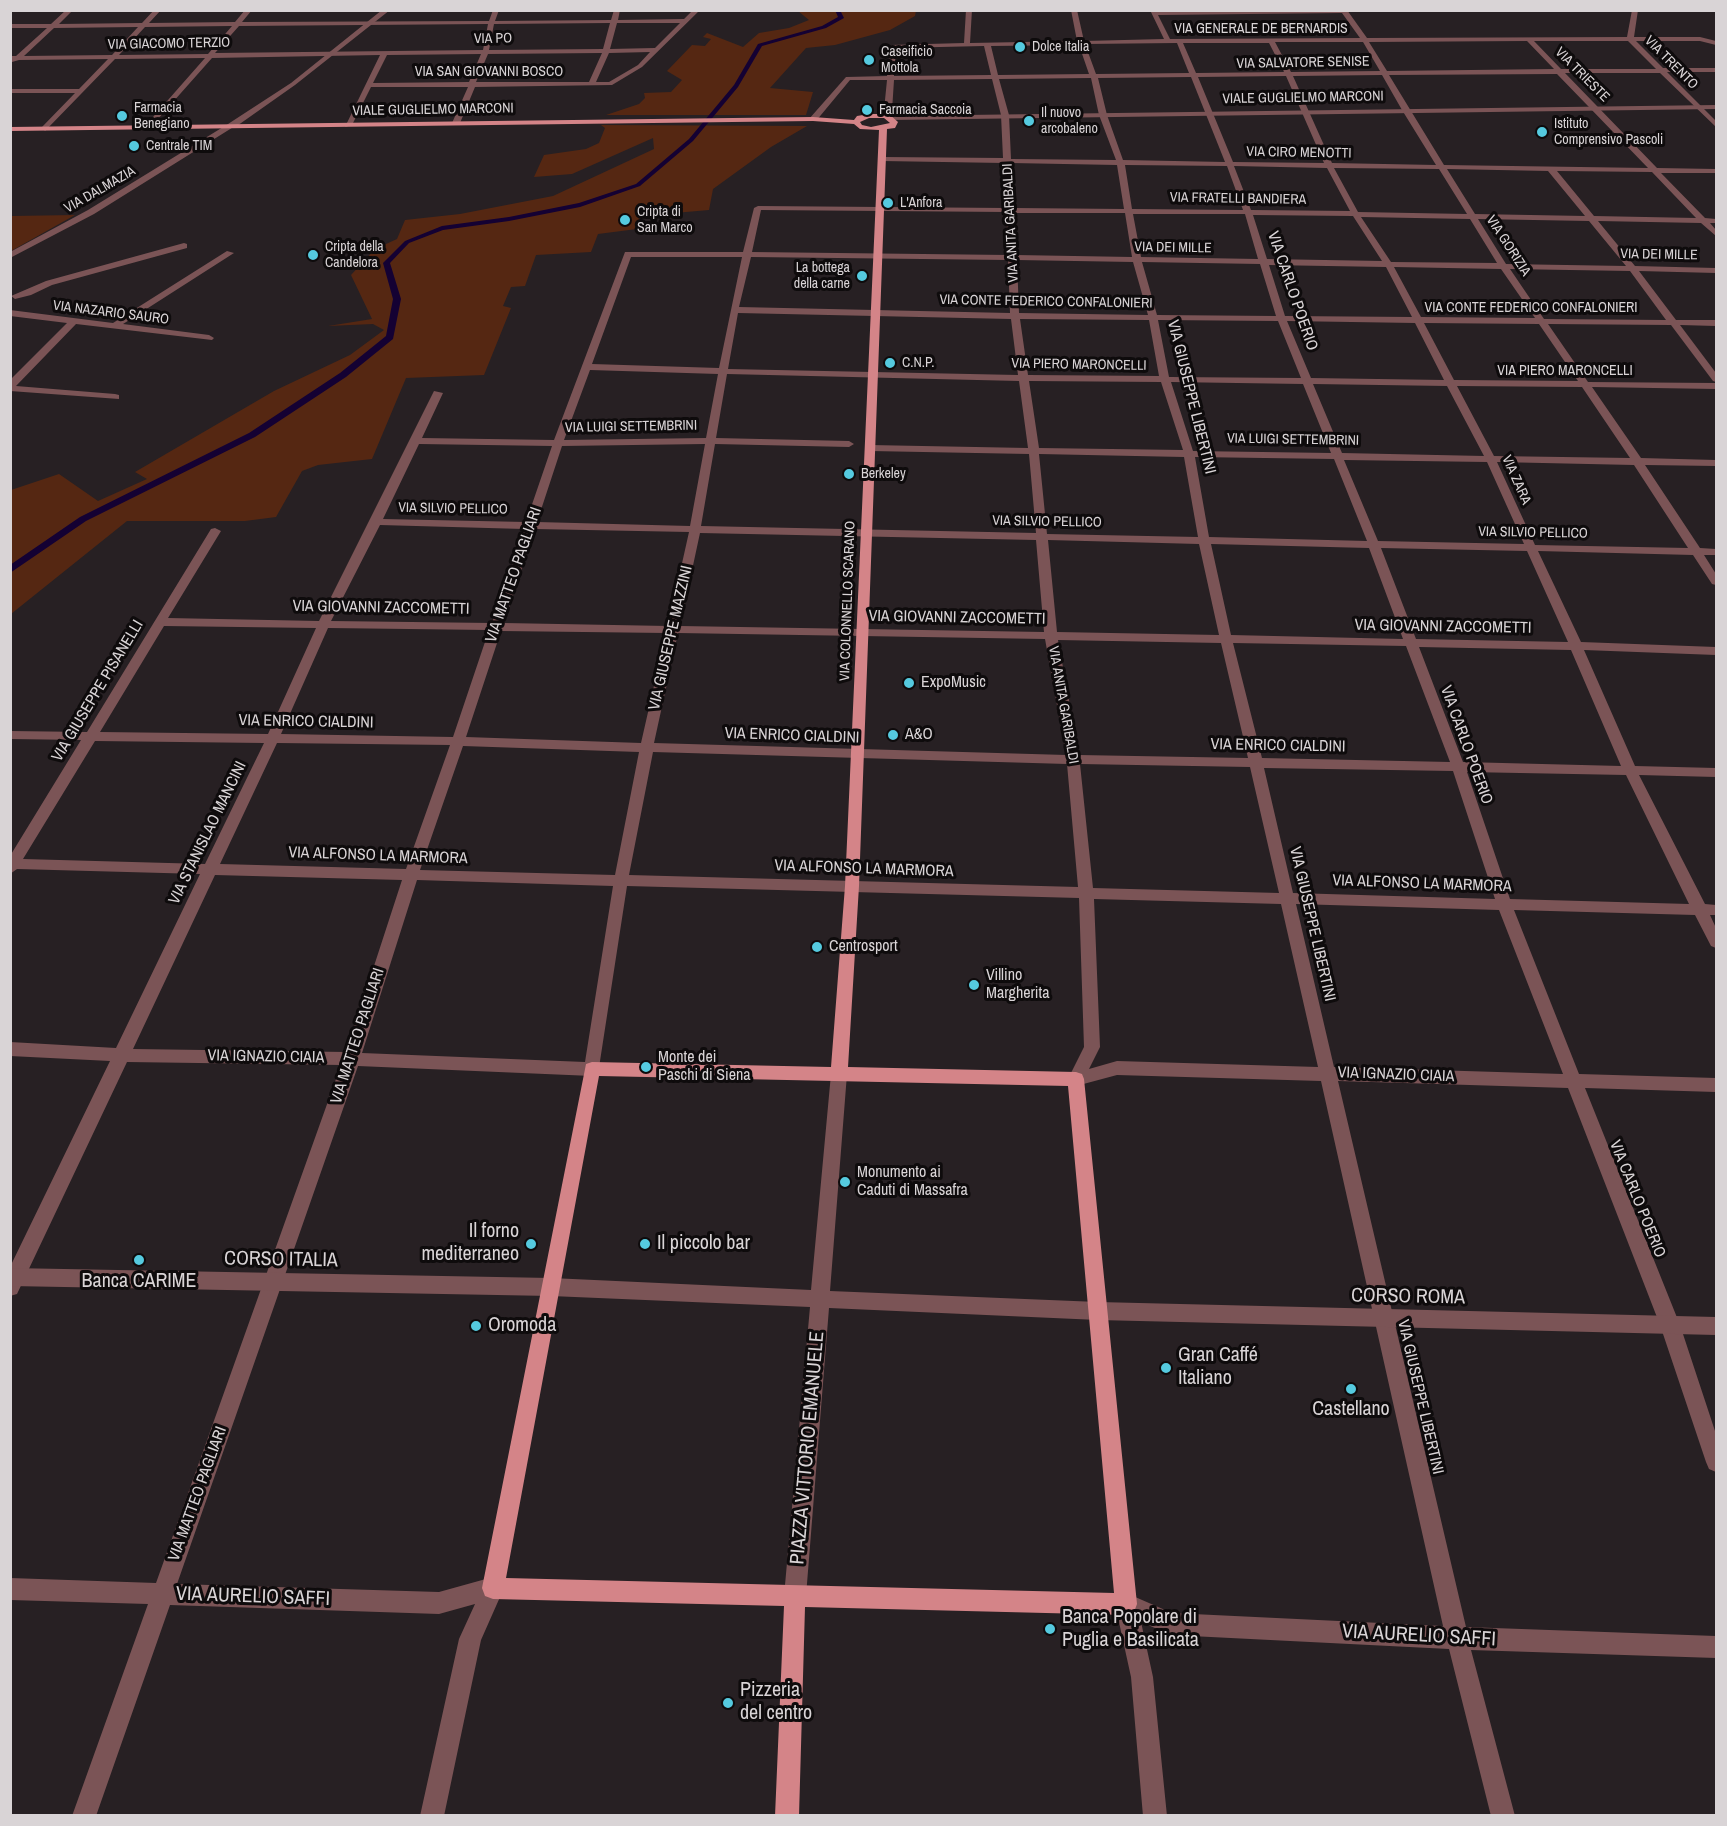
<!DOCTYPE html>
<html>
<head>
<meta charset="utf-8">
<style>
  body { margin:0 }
  #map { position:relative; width:1727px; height:1826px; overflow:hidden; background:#272023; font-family:"Archivo Narrow",sans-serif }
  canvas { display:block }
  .frame { position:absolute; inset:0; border:12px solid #d9d4d6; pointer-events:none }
</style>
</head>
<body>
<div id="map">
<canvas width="1727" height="1826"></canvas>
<div class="frame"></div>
</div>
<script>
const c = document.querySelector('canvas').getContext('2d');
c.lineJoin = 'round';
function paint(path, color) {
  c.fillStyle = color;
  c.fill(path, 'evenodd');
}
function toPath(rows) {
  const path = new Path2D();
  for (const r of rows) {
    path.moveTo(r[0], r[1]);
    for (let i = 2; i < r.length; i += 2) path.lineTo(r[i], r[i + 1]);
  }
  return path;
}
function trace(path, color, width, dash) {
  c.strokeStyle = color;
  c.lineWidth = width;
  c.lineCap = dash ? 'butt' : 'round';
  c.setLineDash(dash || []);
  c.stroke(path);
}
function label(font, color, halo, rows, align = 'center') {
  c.font = font + ' "Archivo Narrow",sans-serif';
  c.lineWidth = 6;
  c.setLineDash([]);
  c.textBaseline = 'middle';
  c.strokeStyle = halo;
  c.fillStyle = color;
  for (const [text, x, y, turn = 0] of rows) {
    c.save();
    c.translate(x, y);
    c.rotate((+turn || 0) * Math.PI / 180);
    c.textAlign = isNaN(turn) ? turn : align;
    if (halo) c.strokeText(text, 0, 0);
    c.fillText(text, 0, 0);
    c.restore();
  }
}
paint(toPath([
  [798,11,916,11,915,16,890,30,835,45,806,48,770,88,813,92,806,115,606,115,639,104,645,98,644,93,671,92,682,80,667,71,692,45,705,46,711,39,703,37,707,33,743,47,759,33,789,28,809,20],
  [601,125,807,126,771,147,713,189,709,210,640,216,637,229,598,234,591,252,536,255,525,286,511,287,503,306,511,308,484,375,406,378,372,459,318,465,302,471,276,517,245,521,127,521,11,614,11,490,59,474,98,501,147,479,135,472,274,391,350,355,384,330,373,324,328,326,372,319,351,275,375,249,397,239,405,220,460,214,553,196,654,149,653,138,572,174,534,177,544,155,586,149,599,143,605,128],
  [75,215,11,251,11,216]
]), '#552712');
paint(toPath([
  [835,10,840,10,844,18,826,28,762,46,738,87,693,141,640,186,580,207,509,221,443,230,409,243,390,263,401,299,393,339,346,377,255,437,86,521,10,573,10,565,80,517,249,433,340,373,386,336,393,299,383,263,405,241,442,226,509,217,579,203,636,184,689,139,734,85,758,44,822,26,838,17,835,10]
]), '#140133');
paint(toPath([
  [839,1067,845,1069,847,1074,830,1291,1098,1302,1105,1305,1107,1311,1105,1317,1098,1320,829,1308,806,1596,803,1604,795,1607,787,1604,784,1596,810,1307,551,1296,544,1293,542,1287,544,1281,551,1278,811,1290,831,1074,833,1069,839,1067]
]), '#7b5456');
paint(toPath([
  [66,10,73,10,59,24,142,23,154,10,161,10,149,23,235,22,245,10,252,10,242,22,489,21,493,10,499,10,495,21,611,20,614,10,620,10,618,20,684,19,693,10,700,10,642,67,612,85,475,87,460,123,456,125,452,123,468,87,371,87,352,125,345,127,380,55,212,58,149,129,146,125,205,58,115,59,45,131,42,127,75,93,10,93,10,89,79,89,108,59,19,60,12,62,10,56,16,56,47,28,10,28,10,24,51,24,66,10],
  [610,23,603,49,489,50,494,24,610,23],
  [617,23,680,23,655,48,610,49,617,23],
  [488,24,483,50,215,53,239,26,488,24],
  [232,26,208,54,119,55,145,27,232,26],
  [138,27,112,55,24,56,54,28,138,27],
  [650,52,638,65,609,82,596,82,609,53,650,52],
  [602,53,589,82,476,82,488,54,602,53],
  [481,54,469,82,373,83,387,55,481,54],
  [966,10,972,10,970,43,1077,41,1071,10,1077,10,1084,41,1164,39,1150,10,1347,10,1367,38,1627,37,1632,10,1638,10,1634,37,1700,37,1716,41,1716,45,1700,41,1636,41,1663,68,1716,68,1716,72,1667,72,1716,121,1716,127,1660,73,1565,73,1657,168,1716,169,1716,173,1661,173,1705,218,1716,219,1716,223,1710,223,1716,230,1716,236,1701,223,1598,221,1635,266,1716,268,1716,273,1639,271,1676,320,1716,320,1716,326,1680,325,1716,373,1716,382,1713,381,1671,325,1548,324,1588,382,1716,383,1716,389,1592,387,1641,458,1716,460,1716,466,1645,465,1700,548,1716,549,1716,555,1704,555,1716,574,1716,585,1712,584,1693,555,1538,551,1581,642,1716,647,1716,655,1584,650,1635,766,1716,768,1716,777,1639,775,1705,904,1716,905,1716,915,1710,915,1716,928,1716,948,1711,946,1695,915,1514,910,1579,1074,1716,1078,1716,1092,1585,1088,1680,1325,1716,1434,1716,1472,1709,1469,1706,1462,1660,1325,1568,1088,1338,1081,1466,1627,1716,1636,1716,1658,1471,1650,1515,1816,1491,1816,1449,1649,1171,1635,1141,1622,1153,1677,1167,1816,1143,1816,1131,1677,1115,1604,1118,1596,1126,1593,1172,1613,1443,1626,1321,1081,1117,1075,1076,1086,1070,1084,1068,1079,1084,1047,1079,898,627,886,598,1074,592,1076,358,1066,177,1584,439,1592,493,1577,501,1580,504,1588,481,1640,444,1816,420,1816,459,1639,475,1604,439,1614,170,1605,96,1816,72,1816,148,1604,10,1600,10,1578,156,1583,341,1065,127,1062,17,1294,10,1296,10,1267,110,1061,10,1056,10,1042,116,1048,200,874,17,869,10,874,10,856,81,740,10,739,10,731,87,732,211,529,215,528,221,531,168,618,319,621,434,391,443,393,422,438,554,440,625,252,743,252,754,208,758,206,1006,208,1004,163,882,161,878,159,882,157,1003,158,1001,115,992,79,894,80,892,111,881,118,877,116,884,110,887,80,850,80,816,121,809,119,846,77,887,76,891,45,964,43,966,10],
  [1342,13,1360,38,1170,39,1158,15,1342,13],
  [1527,41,1554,69,1387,71,1369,42,1527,41],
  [1534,41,1628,41,1656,69,1561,69,1534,41],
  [1275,42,1363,42,1380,71,1291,72,1275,42],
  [1177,43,1189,73,1096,74,1085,44,1177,43],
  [1183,43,1269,43,1284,72,1196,73,1183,43],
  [1079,45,1089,74,998,75,991,46,1079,45],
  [984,46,991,75,894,76,896,48,984,46],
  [1557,74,1648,168,1444,165,1389,75,1557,74],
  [1382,75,1402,110,1436,165,1332,163,1293,76,1382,75],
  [1286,76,1324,163,1233,162,1198,77,1286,76],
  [1191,77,1225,162,1123,160,1107,115,1098,78,1191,77],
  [1091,78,1099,115,1116,160,1011,159,1009,115,999,79,1091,78],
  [1011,163,1117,165,1124,209,1014,208,1011,163],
  [1125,165,1227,166,1243,210,1132,209,1125,165],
  [1234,166,1327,168,1350,211,1251,210,1234,166],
  [1334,168,1439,169,1467,214,1358,212,1334,168],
  [1447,169,1548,171,1585,216,1475,214,1447,169],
  [1557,171,1652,172,1696,218,1594,216,1557,171],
  [761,210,1006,212,1008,255,752,252,761,210],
  [1014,213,1125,213,1132,257,1016,255,1014,213],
  [1133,214,1245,214,1258,259,1141,257,1133,214],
  [1253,215,1353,216,1382,261,1267,259,1253,215],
  [1361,217,1470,219,1497,263,1391,262,1361,217],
  [1478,219,1589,221,1626,266,1506,264,1478,219],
  [631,257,742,257,719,368,592,364,631,257],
  [751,257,1008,260,1010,313,739,307,751,257],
  [1017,260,1133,262,1148,315,1019,313,1017,260],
  [1142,262,1260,264,1276,316,1157,315,1142,262],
  [1269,265,1386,267,1412,317,1285,316,1269,265],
  [1394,267,1501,269,1535,318,1421,317,1394,267],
  [1510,269,1630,271,1666,320,1544,319,1510,269],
  [738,313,1011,319,1018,375,728,369,738,313],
  [1020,319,1149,320,1159,376,1028,375,1020,319],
  [1158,320,1278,321,1301,378,1169,377,1158,320],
  [1287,321,1415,323,1444,380,1311,378,1287,321],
  [1424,323,1539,324,1578,381,1454,380,1424,323],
  [590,370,718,374,706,438,564,440,590,370],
  [727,374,1019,381,1028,448,870,445,865,448,870,451,1029,454,1036,533,701,526,715,444,849,447,854,444,849,441,716,438,727,374],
  [1029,381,1161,382,1183,450,1039,448,1029,381],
  [1171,382,1303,384,1331,453,1193,451,1171,382],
  [1313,384,1447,386,1484,456,1342,453,1313,384],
  [1457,386,1582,387,1630,458,1494,456,1457,386],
  [419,444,552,446,526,522,383,519,419,444],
  [705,444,690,526,537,522,562,446,705,444],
  [1039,454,1184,457,1198,537,1047,534,1039,454],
  [1195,457,1334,459,1367,541,1209,537,1195,457],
  [1344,460,1487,462,1524,544,1378,541,1344,460],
  [1497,462,1634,465,1688,548,1535,545,1497,462],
  [380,525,524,529,492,623,331,621,380,525],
  [535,529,689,532,668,626,504,623,535,529],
  [700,533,1036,540,1044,632,680,626,700,533],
  [1048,540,1199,544,1219,635,1057,632,1048,540],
  [1211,544,1369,548,1403,639,1231,635,1211,544],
  [1381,548,1527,551,1568,642,1416,639,1381,548],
  [164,626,316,628,268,734,100,732,164,626],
  [328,628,489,630,453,737,281,734,328,628],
  [501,631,666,633,641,743,466,737,501,631],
  [678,633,1045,639,1066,755,654,743,678,633],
  [1058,640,1221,643,1248,758,1079,755,1058,640],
  [1233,643,1406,646,1450,762,1262,758,1233,643],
  [1419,647,1571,650,1621,766,1463,762,1419,647],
  [95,741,264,743,205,864,23,859,95,741],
  [277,743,450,745,406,869,220,864,277,743],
  [463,746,639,752,615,875,420,870,463,746],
  [653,752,1067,764,1078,887,629,875,653,752],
  [1080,764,1250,767,1279,893,1093,888,1080,764],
  [1264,768,1453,771,1495,899,1293,893,1264,768],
  [1467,772,1626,775,1689,904,1510,899,1467,772],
  [215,875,402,880,346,1052,133,1049,215,875],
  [417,880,613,886,585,1062,362,1053,417,880],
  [1094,899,1281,904,1318,1067,1117,1061,1089,1069,1100,1047,1094,899],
  [1296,904,1499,910,1563,1074,1334,1067,1296,904],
  [228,124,235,126,94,214,10,258,10,252,88,210,228,124],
  [184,243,187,244,187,248,52,285,31,295,15,299,11,296,46,281,184,243],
  [227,251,234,253,123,324,209,335,214,338,212,340,76,324,16,386,115,394,119,395,119,399,10,391,10,380,67,323,10,316,10,310,113,323,227,251]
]), '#7b5456');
paint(toPath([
  [382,10,390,10,295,85,234,128,228,128,228,124,291,83,382,10],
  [1716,105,1716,109,890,120,886,118,890,116,1716,105],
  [10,1268,551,1278,558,1281,560,1287,558,1293,551,1296,10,1286,10,1268],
  [1098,1302,1716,1317,1716,1335,1098,1320,1091,1317,1089,1311,1091,1305,1098,1302]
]), '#7b5456');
paint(toPath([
  [869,114,889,114,898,122,895,128,887,129,859,886,848,1067,1076,1072,1082,1074,1084,1079,1137,1604,1134,1612,1126,1615,805,1607,799,1816,775,1816,784,1606,493,1599,485,1596,482,1588,586,1064,592,1062,831,1067,845,886,879,130,860,129,854,124,813,121,10,131,10,127,813,117,854,120,857,116,869,114],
  [869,118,884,118,890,123,871,127,862,125,860,122,869,118],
  [599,1076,1068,1086,1114,1593,506,1578,599,1076]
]), '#d48488');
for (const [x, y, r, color] of [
  [1020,47,6,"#55cadf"],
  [869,60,6,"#55cadf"],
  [867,110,6,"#55cadf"],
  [122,116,6,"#55cadf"],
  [1029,121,6,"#55cadf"],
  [1542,132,6,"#55cadf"],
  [134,146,6,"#55cadf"],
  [888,203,6,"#55cadf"],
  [625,220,6,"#55cadf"],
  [313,255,6,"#55cadf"],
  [862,276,6,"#55cadf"],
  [890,363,6,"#55cadf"],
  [849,474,6,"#55cadf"],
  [909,683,6,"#55cadf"],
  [893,735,6,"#55cadf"],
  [817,947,6,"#55cadf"],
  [974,985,6,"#55cadf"],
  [646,1067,6,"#55cadf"],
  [845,1182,6,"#55cadf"],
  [531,1244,6,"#55cadf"],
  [645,1244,6,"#55cadf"],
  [139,1260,6,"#55cadf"],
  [476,1326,6,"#55cadf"],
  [1166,1368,6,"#55cadf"],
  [1351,1389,6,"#55cadf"],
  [1050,1629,6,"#55cadf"],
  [728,1703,6,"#55cadf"]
]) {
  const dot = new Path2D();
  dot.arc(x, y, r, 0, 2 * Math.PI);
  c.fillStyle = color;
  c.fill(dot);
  trace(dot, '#0e0b0c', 2);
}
label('14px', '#d9d4d6', '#0e0b0c', [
  ["VIA GENERALE DE BERNARDIS",1261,29],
  ["VIA PO",493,39,-1],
  ["VIA GIACOMO TERZIO",169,44,-1],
  ["VIA SALVATORE SENISE",1303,63,-1],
  ["VIA TRENTO",1671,63,45],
  ["VIA SAN GIOVANNI BOSCO",489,72],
  ["VIA TRIESTE",1582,75,45],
  ["VIALE GUGLIELMO MARCONI",1303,98,-1],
  ["VIALE GUGLIELMO MARCONI",433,110,-1],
  ["VIA CIRO MENOTTI",1299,153,1],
  ["VIA DALMAZIA",100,190,-30],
  ["VIA FRATELLI BANDIERA",1238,199,1],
  ["VIA ANITA GARIBALDI",1011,223,-93],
  ["VIA GORIZIA",1508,246,57],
  ["VIA DEI MILLE",1173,248,1],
  ["VIA DEI MILLE",1659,255,1],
  ["VIA CONTE FEDERICO CONFALONIERI",1046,302,1],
  ["VIA CONTE FEDERICO CONFALONIERI",1531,308],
  ["VIA NAZARIO SAURO",111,313,7],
  ["VIA PIERO MARONCELLI",1079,365,1],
  ["VIA PIERO MARONCELLI",1565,371],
  ["VIA LUIGI SETTEMBRINI",631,427,-1],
  ["VIA LUIGI SETTEMBRINI",1293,440,1],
  ["VIA ZARA",1516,480,66],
  ["VIA SILVIO PELLICO",453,509,1],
  ["VIA SILVIO PELLICO",1047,522,1],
  ["VIA SILVIO PELLICO",1533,533,1],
  ["VIA COLONNELLO SCARANO",848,601,-88],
  ["VIA ANITA GARIBALDI",1063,705,80]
]);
label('14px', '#d9d4d6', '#0e0b0c', [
  ["Dolce Italia",1032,47],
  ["Caseificio",881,52],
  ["Mottola",881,68],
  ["Farmacia",134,108],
  ["Benegiano",134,124],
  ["Farmacia Saccoia",879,110],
  ["Il nuovo",1041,113],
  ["arcobaleno",1041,129],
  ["Istituto",1554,124],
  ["Comprensivo Pascoli",1554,140],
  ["Centrale TIM",146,146],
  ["L'Anfora",900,203],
  ["Cripta di",637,212],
  ["San Marco",637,228],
  ["Cripta della",325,247],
  ["Candelora",325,263],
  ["La bottega",850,268,"right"],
  ["della carne",850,284,"right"],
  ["C.N.P.",902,363],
  ["Berkeley",861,474]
], 'left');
label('16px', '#d9d4d6', '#0e0b0c', [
  ["VIA CARLO POERIO",1292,291,71],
  ["VIA GIUSEPPE LIBERTINI",1191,397,76],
  ["VIA MATTEO PAGLIARI",514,575,-71],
  ["VIA GIOVANNI ZACCOMETTI",381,608,1],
  ["VIA GIOVANNI ZACCOMETTI",957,618,1],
  ["VIA GIOVANNI ZACCOMETTI",1443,627,1],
  ["VIA GIUSEPPE MAZZINI",671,638,-77],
  ["VIA GIUSEPPE PISANELLI",98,691,-59],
  ["VIA ENRICO CIALDINI",306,722,1],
  ["VIA ENRICO CIALDINI",792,736,2],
  ["VIA CARLO POERIO",1466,745,70],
  ["VIA ENRICO CIALDINI",1278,746,1],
  ["VIA STANISLAO MANCINI",208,833,-64],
  ["VIA ALFONSO LA MARMORA",378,856,2],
  ["VIA ALFONSO LA MARMORA",864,869,2],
  ["VIA ALFONSO LA MARMORA",1422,884,2],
  ["VIA GIUSEPPE LIBERTINI",1312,924,77],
  ["VIA MATTEO PAGLIARI",358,1036,-72],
  ["VIA IGNAZIO CIAIA",266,1057,1],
  ["VIA IGNAZIO CIAIA",1396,1075,2],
  ["VIA CARLO POERIO",1637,1199,68],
  ["VIA GIUSEPPE LIBERTINI",1420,1397,77],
  ["VIA MATTEO PAGLIARI",198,1494,-70]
]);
label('16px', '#d9d4d6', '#0e0b0c', [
  ["ExpoMusic",921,683],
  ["A&O",905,735],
  ["Centrosport",829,947],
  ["Villino",986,976],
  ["Margherita",986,994],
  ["Monte dei",658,1058],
  ["Paschi di Siena",658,1076],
  ["Monumento ai",857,1173],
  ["Caduti di Massafra",857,1191]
], 'left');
label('20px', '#d9d4d6', '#0e0b0c', [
  ["Il forno",519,1232,"right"],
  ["mediterraneo",519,1255,"right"],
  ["Il piccolo bar",657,1244],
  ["Banca CARIME",139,1282,"center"],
  ["Oromoda",488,1326],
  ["Gran Caffé",1178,1356],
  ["Italiano",1178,1379],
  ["Castellano",1351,1410,"center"],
  ["Banca Popolare di",1062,1618],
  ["Puglia e Basilicata",1062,1641],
  ["Pizzeria",740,1691],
  ["del centro",740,1714]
], 'left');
label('20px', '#d9d4d6', '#0e0b0c', [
  ["CORSO ITALIA",281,1260,1],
  ["CORSO ROMA",1408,1297,1],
  ["PIAZZA VITTORIO EMANUELE",808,1448,-85],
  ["VIA AURELIO SAFFI",253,1597,2],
  ["VIA AURELIO SAFFI",1419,1636,3]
]);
</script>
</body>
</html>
